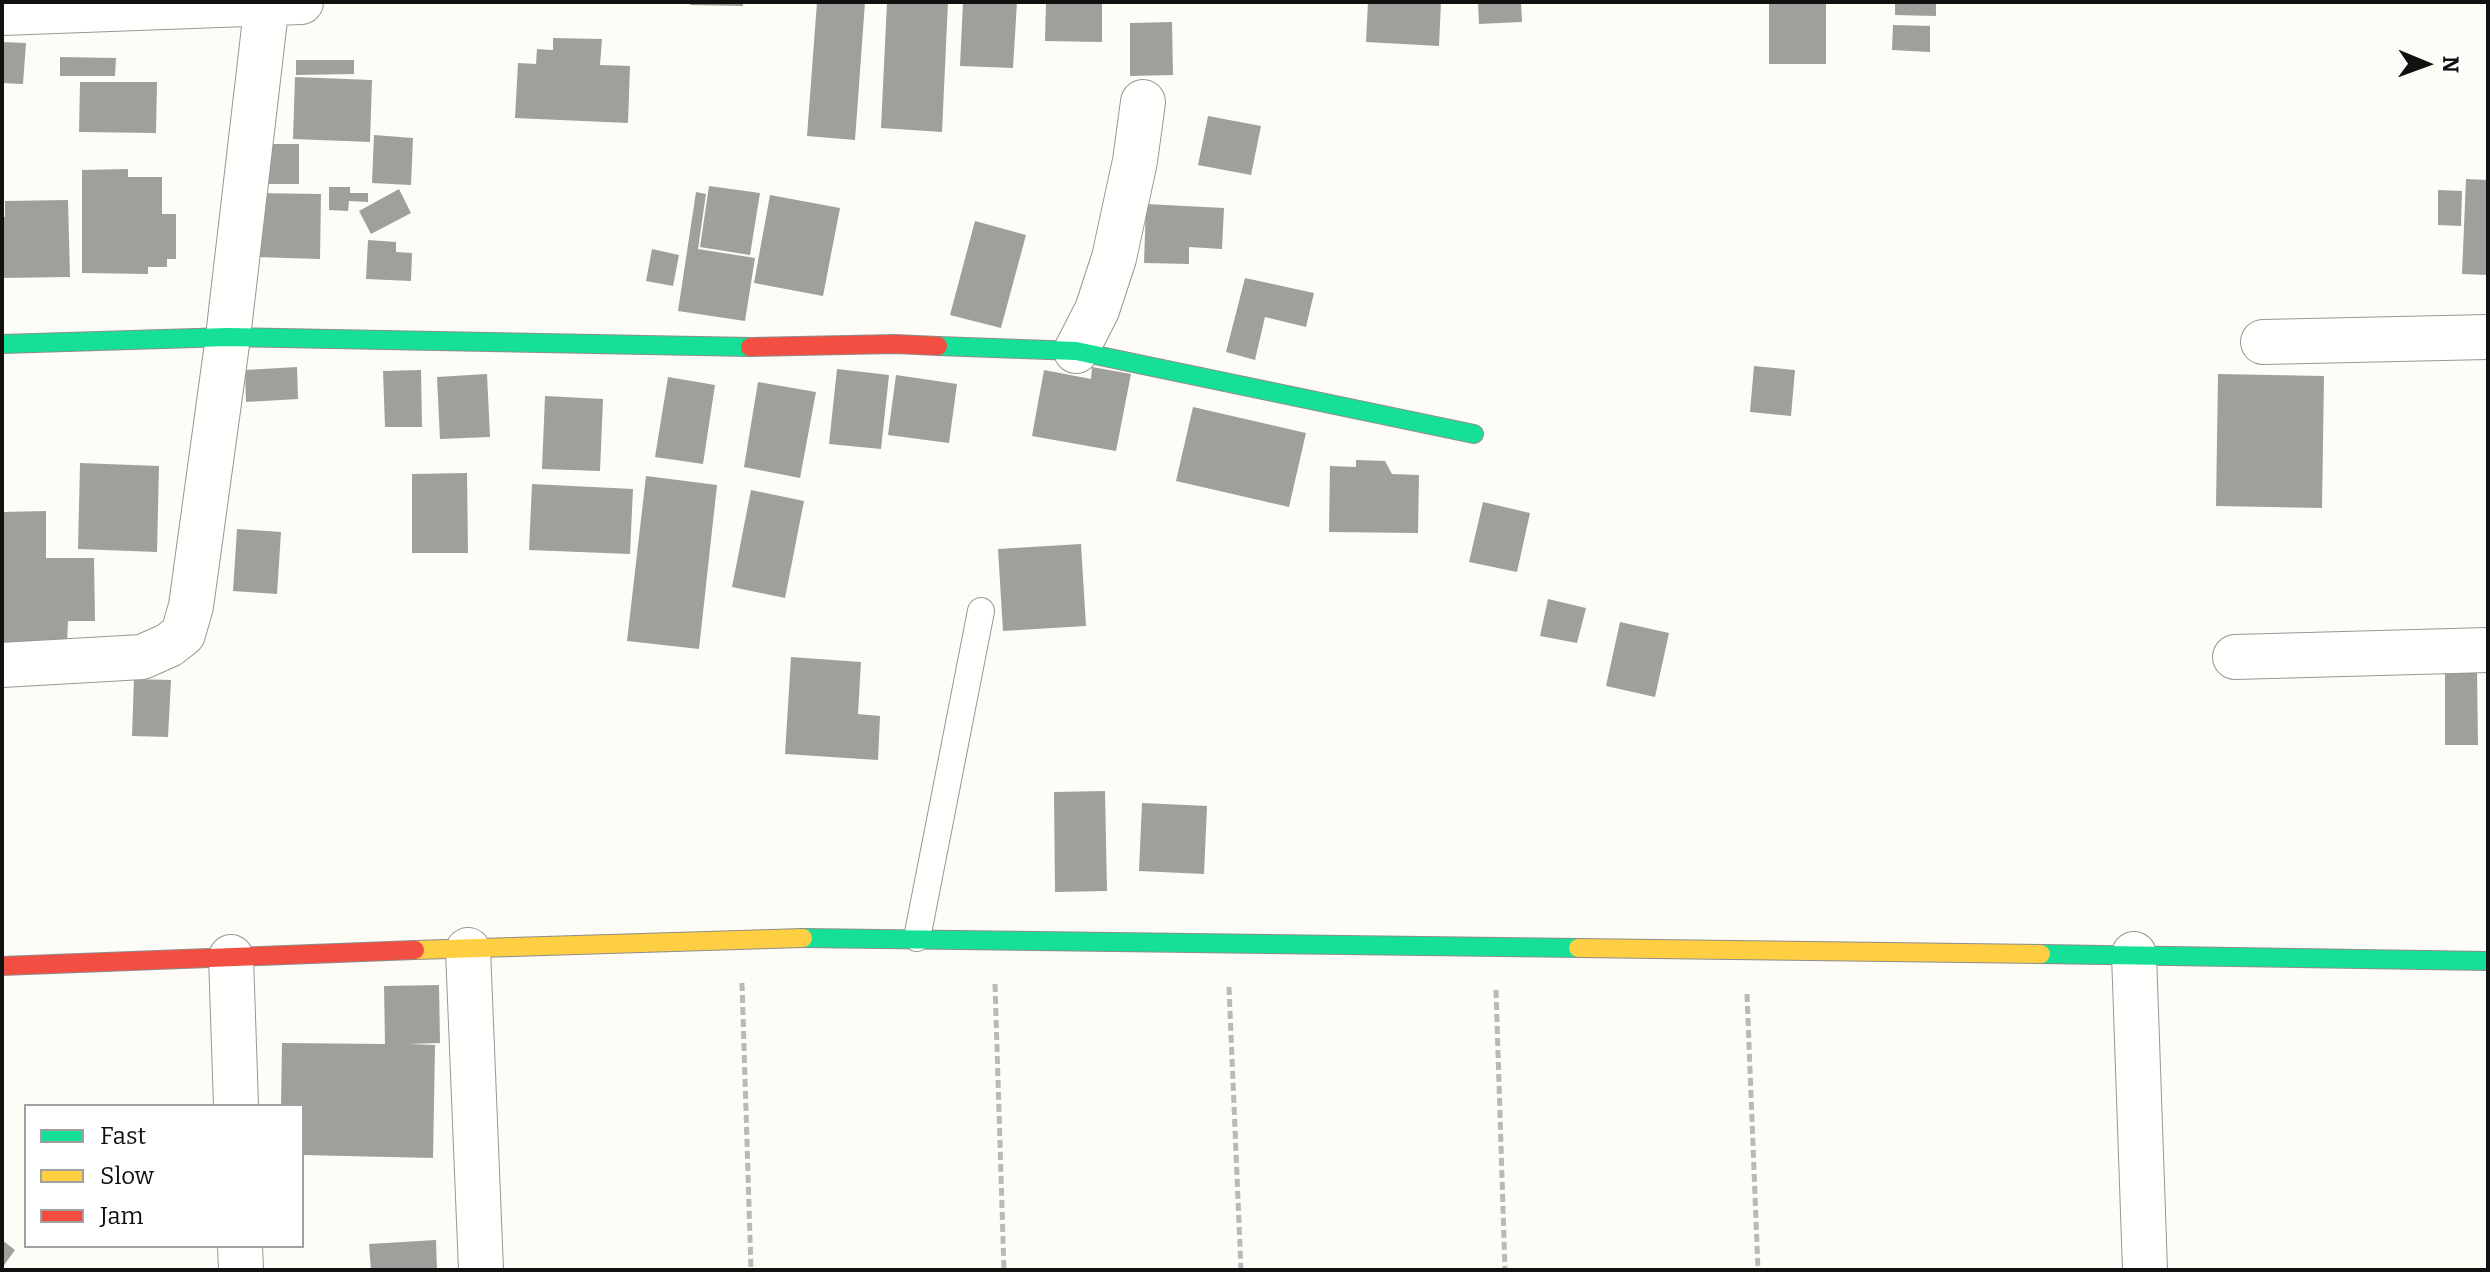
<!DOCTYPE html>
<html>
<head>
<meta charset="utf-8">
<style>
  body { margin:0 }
  #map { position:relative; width:2490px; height:1272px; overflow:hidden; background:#fdfcf7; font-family:Bitter,serif }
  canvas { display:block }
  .frame { position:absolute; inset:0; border:4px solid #111; pointer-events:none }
  .legend { position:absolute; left:24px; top:1104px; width:280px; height:144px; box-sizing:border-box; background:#fff; border:2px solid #a0a0a0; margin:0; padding:10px 14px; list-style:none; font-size:24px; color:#111 }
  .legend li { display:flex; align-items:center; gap:16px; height:40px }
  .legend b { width:40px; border:2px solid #a0a0a0 }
  .north { position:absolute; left:2386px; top:24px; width:80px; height:80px; -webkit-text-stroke:6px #fff; paint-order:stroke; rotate:91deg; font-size:22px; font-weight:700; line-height:32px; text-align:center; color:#111 }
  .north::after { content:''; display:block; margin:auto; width:28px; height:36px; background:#111; clip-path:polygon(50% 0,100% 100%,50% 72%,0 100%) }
</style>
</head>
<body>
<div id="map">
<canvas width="2490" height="1272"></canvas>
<div class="frame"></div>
<ul class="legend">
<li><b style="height:10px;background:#16e098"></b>Fast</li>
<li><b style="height:10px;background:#ffcf43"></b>Slow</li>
<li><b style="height:10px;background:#f24e42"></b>Jam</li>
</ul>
<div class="north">N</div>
</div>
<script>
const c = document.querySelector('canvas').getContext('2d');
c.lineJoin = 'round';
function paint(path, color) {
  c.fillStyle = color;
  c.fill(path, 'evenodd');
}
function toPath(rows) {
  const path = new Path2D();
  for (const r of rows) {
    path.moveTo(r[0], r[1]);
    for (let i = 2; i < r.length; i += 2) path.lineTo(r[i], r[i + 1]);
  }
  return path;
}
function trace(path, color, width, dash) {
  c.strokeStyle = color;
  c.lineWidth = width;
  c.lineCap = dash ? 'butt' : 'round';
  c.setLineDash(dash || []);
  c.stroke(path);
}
paint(toPath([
  [691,2,743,2,743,6,690,5],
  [817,2,865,2,855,140,807,136],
  [887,2,948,2,942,132,881,128],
  [963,2,1017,2,1013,68,960,66],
  [1046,2,1102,2,1102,42,1045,41],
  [1368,2,1441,2,1439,46,1366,42],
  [1478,2,1521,2,1522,22,1479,24],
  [1769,2,1826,2,1826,64,1769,64],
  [1895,2,1936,2,1936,16,1895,15],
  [1172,22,1173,75,1130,76,1130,23],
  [1893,25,1930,26,1930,52,1892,50],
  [553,38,602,39,600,65,630,66,628,123,515,118,518,63,536,64,537,49,553,50],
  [2,42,26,43,23,84,2,83],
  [60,57,116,58,115,76,60,76],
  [296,60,354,60,354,74,296,75],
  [295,77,372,80,370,142,293,139],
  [80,82,157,82,156,133,79,132],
  [1208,116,1261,126,1251,175,1198,165],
  [374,135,413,138,411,185,372,183],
  [262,144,299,144,299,184,262,184],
  [128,169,128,177,162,177,162,214,176,214,176,259,167,259,167,267,148,267,148,274,82,273,82,170],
  [2466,179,2488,180,2488,275,2462,274],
  [709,186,760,193,750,255,700,247],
  [329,187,350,187,350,193,368,193,368,202,349,201,348,211,329,210],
  [399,189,411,213,371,234,359,211],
  [2438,190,2462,191,2461,226,2438,225],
  [696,192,706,194,698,249,755,258,745,321,678,311],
  [256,193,321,194,320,259,255,257],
  [770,195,840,208,823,296,754,283],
  [68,200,70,277,2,278,2,217,5,217,5,201],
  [1146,204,1224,208,1222,249,1189,247,1189,264,1144,263],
  [975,221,1026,235,1001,328,950,315],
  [368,240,396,242,396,252,412,253,411,281,366,279],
  [652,249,679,255,673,286,646,281],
  [1245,278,1314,293,1306,327,1265,317,1255,360,1226,352],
  [1754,366,1795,370,1791,416,1750,412],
  [297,367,298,399,246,402,245,370],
  [1092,367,1131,374,1116,451,1032,436,1044,370,1091,379],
  [837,369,889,375,881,449,829,444],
  [421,370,422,427,385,427,383,371],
  [487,374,490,437,440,439,437,377],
  [2218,374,2324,376,2322,508,2216,506],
  [896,375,957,384,949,443,888,435],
  [668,377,715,385,703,464,655,457],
  [758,382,816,392,800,478,744,467],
  [545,396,603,399,600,471,542,469],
  [1193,407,1306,433,1289,507,1176,481],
  [1356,460,1385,461,1392,474,1419,475,1418,533,1329,532,1330,466,1356,467],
  [80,463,159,466,157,552,78,549],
  [467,473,468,553,412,553,412,474],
  [646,476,717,485,699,649,627,641],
  [532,484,633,489,630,554,529,550],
  [751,490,804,501,785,598,732,587],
  [1483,502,1530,513,1517,572,1469,562],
  [46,511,46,558,94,558,95,621,68,621,67,646,2,645,2,512],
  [237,529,281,532,277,594,233,591],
  [1081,544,1086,626,1003,631,998,549],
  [1548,599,1586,608,1577,643,1540,636],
  [1620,622,1669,633,1655,697,1606,686],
  [791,657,861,662,858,714,880,716,878,760,785,754],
  [2477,669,2478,745,2445,745,2445,670],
  [134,679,171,680,168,737,132,736],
  [1105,791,1107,891,1055,892,1054,792],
  [1142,803,1207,806,1204,874,1139,871],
  [439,985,440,1043,407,1044,435,1045,433,1158,302,1155,302,1106,281,1106,282,1043,385,1044,384,986],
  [2,1240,15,1250,2,1268],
  [436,1240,437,1270,371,1270,369,1244]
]), '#a19f9c');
const lane = toPath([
  [917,938,981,611]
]);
const street = toPath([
  [2,13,301,2],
  [2263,342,2488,337],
  [1076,351,1097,310,1114,258,1135,161,1143,102],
  [2235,657,2488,650],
  [2,665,142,657,169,645,183,634,191,606,228,337,267,2],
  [468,950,481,1270],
  [2134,954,2145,1270],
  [231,957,236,1106],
  [240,1246,241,1270]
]);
const fast = toPath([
  [2,344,228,337,750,347],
  [938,346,1076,351,1474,434],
  [803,938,1578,948],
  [2041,954,2488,961]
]);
const slow = toPath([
  [1578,948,2041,954],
  [415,950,803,938]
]);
const jam = toPath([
  [750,347,895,344,938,346],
  [2,966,415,950]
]);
trace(lane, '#979795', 28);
trace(street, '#979795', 46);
trace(fast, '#8e8d8b', 20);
trace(slow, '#8e8d8b', 20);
trace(jam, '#8e8d8b', 20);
trace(toPath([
  [742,983,751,1270],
  [995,984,1004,1270],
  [1229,987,1241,1270],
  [1496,990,1505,1270],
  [1747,994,1758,1270]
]), '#b9b9b8', 5, [8, 4]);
trace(lane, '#fffffe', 26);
trace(street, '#fffffe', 44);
trace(fast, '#16e098', 18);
trace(slow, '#ffcf43', 18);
trace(jam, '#f24e42', 18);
</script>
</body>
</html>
